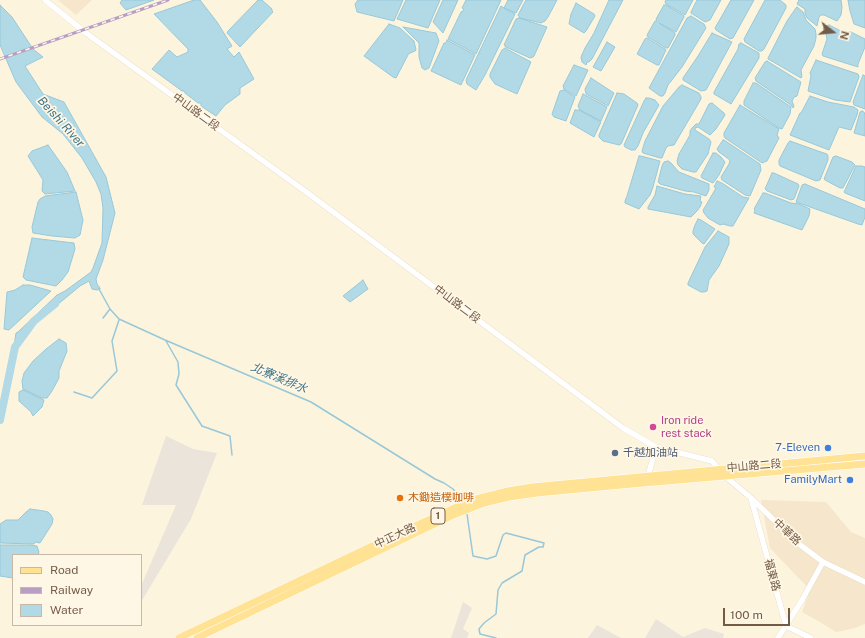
<!DOCTYPE html>
<html>
<head>
<meta charset="utf-8">
<style>
  body { margin:0 }
  #map { position:relative; width:865px; height:638px; overflow:hidden; background:#fdf4de; font-family:"Public Sans",sans-serif }
  canvas { display:block }
  .legend { position:absolute; left:12px; top:554px; width:130px; height:72px; box-sizing:border-box; background:#fff7e5; border:1px solid #c7b9a5; margin:0; padding:5px 7px; list-style:none; font-size:12px; color:#735b46 }
  .legend li { display:flex; align-items:center; gap:8px; height:20px }
  .legend b { width:20px; border:1px solid #c7b9a5 }
  .north { position:absolute; left:813px; top:12px; width:40px; height:40px; -webkit-text-stroke:3px #fff7e5; paint-order:stroke; rotate:106deg; font-size:11px; font-weight:700; line-height:16px; text-align:center; color:#735b46 }
  .north::after { content:''; display:block; margin:auto; width:14px; height:18px; background:#735b46; clip-path:polygon(50% 0,100% 100%,50% 72%,0 100%) }
  .scale { position:absolute; left:723px; top:608px; width:67px; height:18px; box-sizing:border-box; border:2px solid #735b46; border-top:0; padding-left:5px; font-size:12px; line-height:14px; white-space:nowrap; color:#735b46; -webkit-text-stroke:3px #fff7e5; paint-order:stroke }
</style>
</head>
<body>
<div id="map">
<canvas width="865" height="638"></canvas>
<ul class="legend">
<li><b style="height:5px;background:#ffe293"></b>Road</li>
<li><b style="height:5px;background:#b79ec5"></b>Railway</li>
<li><b style="height:11px;background:#b2d9e6"></b>Water</li>
</ul>
<div class="north">N</div>
<div class="scale">100 m</div>
</div>
<script>
const c = document.querySelector('canvas').getContext('2d');
c.lineJoin = 'round';
function paint(path, color) {
  c.fillStyle = color;
  c.fill(path, 'evenodd');
}
function toPath(rows) {
  const path = new Path2D();
  for (const r of rows) {
    path.moveTo(r[0], r[1]);
    for (let i = 2; i < r.length; i += 2) path.lineTo(r[i], r[i + 1]);
  }
  return path;
}
function trace(path, color, width, dash) {
  c.strokeStyle = color;
  c.lineWidth = width;
  c.lineCap = dash ? 'butt' : 'round';
  c.setLineDash(dash || []);
  c.stroke(path);
}
function label(font, color, halo, rows, align = 'center') {
  c.font = font + ' "Public Sans","Noto Sans TC",sans-serif';
  c.lineWidth = 3.5;
  c.setLineDash([]);
  c.textBaseline = 'middle';
  c.strokeStyle = halo;
  c.fillStyle = color;
  for (const [text, x, y, turn = 0] of rows) {
    c.save();
    c.translate(x, y);
    c.rotate((+turn || 0) * Math.PI / 180);
    c.textAlign = isNaN(turn) ? turn : align;
    if (halo) c.strokeText(text, 0, 0);
    c.fillText(text, 0, 0);
    c.restore();
  }
}
paint(toPath([
  [58,0,92,0,76,15],
  [761,500,826,502,851,532,865,538,865,624,855,628,836,632,820,622,802,612,810,590,770,548]
]), '#f5e6cc');
paint(toPath([
  [166,436,193,449,217,453,191,519,141,602,141,586,176,505,142,505],
  [463,602,472,608,463,629,469,633,467,638,451,638],
  [656,619,683,637,705,628,724,634,723,638,645,638],
  [597,625,621,638,588,638]
]), '#eae4da');
const water = toPath([
  [122,0,154,0,126,10,120,3,122,0],
  [194,0,200,0,217,22,232,46,227,49,234,57,239,52,254,79,240,88,240,94,225,105,216,116,201,106,201,103,198,103,185,93,184,91,182,91,152,69,169,50,177,57,188,52,188,49,154,14,194,0],
  [258,0,262,0,272,9,272,11,273,12,240,47,227,33,228,31,258,0],
  [358,0,403,0,394,21,357,12,355,4,358,0],
  [406,0,440,0,428,28,397,19,406,0],
  [443,0,458,0,443,33,433,22,443,0],
  [466,0,501,0,476,54,448,39,461,12,463,11,464,9,462,8,466,0],
  [508,0,523,0,516,13,504,8,515,14,485,75,476,90,467,84,466,80,501,6,504,8,508,0],
  [526,0,557,0,548,17,545,21,541,23,520,18,518,15,526,0],
  [609,0,623,0,592,59,589,62,587,62,586,65,582,62,581,57,585,48,594,33,609,0],
  [666,0,693,0,685,15,666,4,665,2,666,0],
  [697,0,721,0,710,20,705,22,691,13,691,12,697,0],
  [731,0,754,0,733,38,730,39,716,30,715,28,731,0],
  [765,0,780,0,786,5,786,8,764,49,762,51,759,51,745,42,744,39,765,0],
  [799,0,841,0,842,7,841,15,837,21,824,15,821,15,819,17,817,26,807,18,805,14,805,9,797,4,799,0],
  [848,0,865,0,865,28,854,24,850,11,848,0],
  [576,3,594,14,595,16,586,31,584,33,569,24,571,14,576,3],
  [0,5,12,17,33,49,43,57,25,66,43,94,64,102,106,177,115,213,103,260,96,279,97,284,100,288,100,289,97,290,92,289,89,281,80,286,57,305,41,315,23,331,18,339,18,348,14,346,16,333,18,332,57,295,65,291,91,272,93,268,102,243,103,208,101,194,96,182,82,158,63,134,42,117,16,82,0,45,0,5],
  [664,5,666,5,684,16,684,17,676,32,659,23,675,33,675,35,668,48,666,48,648,37,647,35,655,21,657,21,656,19,664,5],
  [797,7,803,12,806,20,815,29,816,34,816,38,814,46,801,70,802,77,801,78,768,59,768,58,787,21,796,8,797,7],
  [691,16,704,24,706,28,682,67,668,85,665,93,663,96,660,96,649,88,687,18,691,16],
  [519,18,547,27,534,56,533,57,530,58,506,47,504,45,516,19,519,18],
  [389,24,400,28,414,41,416,50,415,51,408,54,408,55,396,78,393,77,364,56,389,24],
  [829,25,843,32,851,32,865,39,865,47,858,64,858,67,823,56,822,54,827,39,826,34,823,28,829,25],
  [403,27,436,33,439,41,429,68,425,70,422,68,419,57,419,43,403,27],
  [712,33,732,42,706,90,701,91,683,80,683,78,698,56,712,33],
  [647,38,665,49,666,50,659,65,657,65,637,54,645,39,647,38],
  [447,40,475,55,461,85,431,71,444,43,446,43,447,40],
  [607,42,615,47,601,71,593,67,607,42],
  [741,43,759,53,759,58,731,104,714,94,714,92,738,49,739,44,741,43],
  [505,48,531,62,517,94,495,84,490,77,490,74,502,50,505,48],
  [816,60,858,74,859,77,850,102,835,100,808,91,811,76,810,73,816,60],
  [767,61,801,82,797,96,794,97,792,101,794,106,793,108,791,105,756,81,755,78,765,62,767,61],
  [574,65,588,70,576,96,564,89,563,86,574,65],
  [863,75,865,76,865,109,854,105,853,102,863,75],
  [591,78,614,93,608,106,586,94,585,89,591,78],
  [753,83,756,83,791,107,790,114,782,129,779,128,744,105,744,101,753,83],
  [682,85,699,93,701,97,701,99,674,145,668,146,666,148,662,158,660,158,643,153,642,151,645,141,663,106,679,87,682,85],
  [564,90,575,97,566,121,554,117,552,114,560,91,564,90],
  [617,93,624,94,637,103,638,105,622,142,621,144,619,145,603,141,599,137,599,135,617,93],
  [583,94,607,107,601,121,580,110,578,106,583,94],
  [810,96,828,102,854,107,858,110,857,115,851,130,839,127,829,150,790,135,800,113,801,113,810,96],
  [646,98,649,98,655,100,659,105,643,133,638,146,635,150,631,150,625,147,624,145,644,101,646,98],
  [712,103,724,113,725,115,716,129,710,135,698,127,695,128,695,130,709,139,711,142,708,154,696,172,693,172,682,169,678,165,677,161,679,154,690,135,690,131,692,128,696,124,699,124,709,104,712,103],
  [740,105,779,129,777,135,779,138,767,161,762,163,725,138,724,136,724,133,740,105],
  [575,110,579,110,601,122,594,137,570,123,575,110],
  [862,111,864,112,865,115,865,136,854,133,860,112,862,111],
  [723,140,724,140,760,164,761,170,750,196,745,195,722,180,721,177,729,164,730,160,719,152,717,149,723,140],
  [790,141,818,151,827,154,828,156,828,160,820,180,816,181,780,166,779,164,779,160,788,143,790,141],
  [48,145,67,172,75,191,45,194,42,191,43,180,28,156,32,151,48,145],
  [713,153,716,153,721,157,725,162,719,175,713,183,702,178,701,176,713,153],
  [639,156,641,156,660,161,653,187,650,195,639,209,625,203,625,201,627,196,639,156],
  [836,156,852,162,855,165,843,188,840,188,825,180,824,179,833,157,836,156],
  [668,161,671,163,679,172,709,184,709,190,706,196,694,192,685,191,660,184,658,182,662,166,664,162,668,161],
  [856,166,862,166,865,167,865,201,845,193,844,192,856,166],
  [772,173,774,173,798,184,799,186,794,199,791,200,767,191,765,189,772,173],
  [717,181,722,183,743,197,749,198,733,226,730,226,723,224,720,225,708,218,704,213,703,210,705,207,716,188,714,187,717,181],
  [805,184,865,209,865,217,862,225,858,224,796,202,802,185,805,184],
  [657,186,685,194,701,196,700,201,702,202,700,207,697,211,691,217,648,209,648,207,655,195,657,186],
  [76,192,83,220,80,235,75,238,52,236,33,233,32,227,38,202,40,199,45,196,76,192],
  [763,193,765,193,791,203,799,204,810,209,809,216,802,230,754,213,755,210,754,209,763,193],
  [698,219,701,220,715,229,704,244,702,243,693,234,693,231,695,225,698,219],
  [718,231,729,237,729,244,719,266,709,280,707,291,704,292,701,292,688,285,688,283,705,247,718,231],
  [32,238,74,243,75,249,68,272,62,280,56,286,26,280,23,277,32,238],
  [363,280,368,289,350,302,343,296,363,280],
  [23,285,30,285,51,291,9,330,4,329,7,292,15,290,23,285],
  [59,339,66,343,67,351,59,371,59,378,52,391,47,398,42,398,23,389,22,381,24,373,33,361,46,349,59,339],
  [23,390,44,400,42,407,33,416,31,412,19,401,19,392,23,390],
  [30,509,44,511,48,512,51,515,53,519,52,524,40,543,35,542,34,544,0,543,0,524,6,520,18,520,26,512,30,509],
  [0,545,31,545,37,546,39,552,38,555,13,555,13,578,0,576,0,545]
]);
paint(water, '#b2d9e6');
trace(water, '#98c8d8', 1);
trace(toPath([
  [99,289,110,309,119,319,165,340,311,402,435,479,444,483,453,489,460,498],
  [103,318,110,309],
  [166,341,178,362,179,374,176,385,202,426,230,436,232,455],
  [74,392,92,398,117,371,112,341,119,320],
  [467,514,473,556,487,559,496,556,503,535,506,533,544,543,543,547,539,547,525,555,522,571,502,583,498,590,496,614,484,623,479,629,480,634,496,638]
]), '#98c8d8', 1.5);
trace(toPath([
  [0,420,15,347,34,321,55,304]
]), '#b2d9e6', 8);
const minor = toPath([
  [45,0,86,33,309,194,623,428,656,447,712,461,725,476,751,498,799,544,823,562,865,582],
  [648,476,656,447],
  [751,498,786,626,811,638],
  [778,638,802,600,823,562]
]);
const major = toPath([
  [179,638,385,540,472,500,508,491,532,487,865,456],
  [197,638,451,516,484,503,509,497,537,493,632,484,865,464]
]);
trace(minor, '#e1d0ba', 6);
trace(major, '#fff', 8);
trace(minor, '#fff', 5.5);
trace(major, '#ffe293', 7);
const rail = toPath([
  [0,59,168,0]
]);
trace(rail, '#b79ec5', 3);
trace(rail, '#fff7e5', 1.5, [4.5]);
for (const [x, y, r, color] of [
  [653,427,4,"#d1479c"],
  [828,448,4,"#3f7fe0"],
  [615,453,4,"#5c6f8a"],
  [850,480,4,"#3f7fe0"],
  [400,498,4,"#e8710a"]
]) {
  const dot = new Path2D();
  dot.arc(x, y, r, 0, 2 * Math.PI);
  c.fillStyle = color;
  c.fill(dot);
  trace(dot, '#fff7e5', 1.5);
}
for (const [x, y, w] of [
  [438,516,14]
]) {
  const box = new Path2D();
  box.roundRect(x - w / 2, y - 8, w, 16, 3);
  c.fillStyle = '#fff7e5';
  c.fill(box);
  trace(box, '#735b46', 1);
}
label('bold 10px', '#735b46', null, [
  ["1",438,516]
]);
label('11px', '#735b46', '#fff7e5', [
  ["中山路二段",196,112,36],
  ["中山路二段",457,304,37],
  ["中山路二段",754,466,-5],
  ["中華路",787,532,43],
  ["中正大路",395,536,-25],
  ["福東路",772,575,75]
]);
label('11px', '#b23c85', '#fff7e5', [
  ["Iron ride",661,421],
  ["rest stack",661,434]
], 'left');
label('11px', '#366cbe', '#fff7e5', [
  ["7-Eleven",820,448],
  ["FamilyMart",842,480]
], 'right');
label('11px', '#4e5e75', '#fff7e5', [
  ["千越加油站",623,453]
], 'left');
label('11px', '#c56008', '#fff7e5', [
  ["木鋤造樸咖啡",408,498]
], 'left');
label('italic 12px', '#3f7488', '#fff7e5', [
  ["Beishi River",61,122,48],
  ["北寮溪排水",279,378,23]
]);
</script>
</body>
</html>
